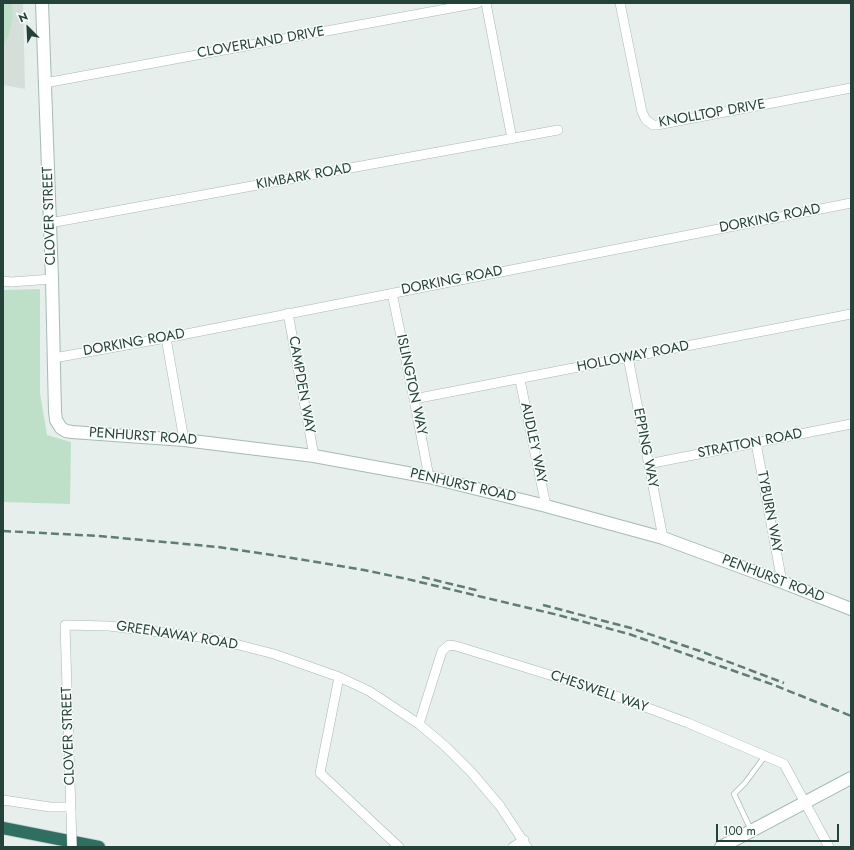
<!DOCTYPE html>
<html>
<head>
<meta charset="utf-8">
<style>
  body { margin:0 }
  #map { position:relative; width:854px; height:850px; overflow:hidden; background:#e6efeb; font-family:Jost,sans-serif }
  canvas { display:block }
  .frame { position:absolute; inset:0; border:4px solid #24423a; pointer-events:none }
  .north { position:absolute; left:8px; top:8px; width:40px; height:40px; -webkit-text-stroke:3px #f7fbf9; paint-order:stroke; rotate:336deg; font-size:11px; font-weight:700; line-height:16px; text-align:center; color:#24423a }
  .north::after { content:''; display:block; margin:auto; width:14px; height:18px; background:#24423a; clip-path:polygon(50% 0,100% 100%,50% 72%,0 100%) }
  .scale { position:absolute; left:716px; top:824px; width:123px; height:18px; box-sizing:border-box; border:2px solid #24423a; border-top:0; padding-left:5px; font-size:12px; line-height:14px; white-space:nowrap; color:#24423a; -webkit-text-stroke:3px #f7fbf9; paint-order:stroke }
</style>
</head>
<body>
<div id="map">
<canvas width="854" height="850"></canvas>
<div class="frame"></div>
<div class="north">N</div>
<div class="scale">100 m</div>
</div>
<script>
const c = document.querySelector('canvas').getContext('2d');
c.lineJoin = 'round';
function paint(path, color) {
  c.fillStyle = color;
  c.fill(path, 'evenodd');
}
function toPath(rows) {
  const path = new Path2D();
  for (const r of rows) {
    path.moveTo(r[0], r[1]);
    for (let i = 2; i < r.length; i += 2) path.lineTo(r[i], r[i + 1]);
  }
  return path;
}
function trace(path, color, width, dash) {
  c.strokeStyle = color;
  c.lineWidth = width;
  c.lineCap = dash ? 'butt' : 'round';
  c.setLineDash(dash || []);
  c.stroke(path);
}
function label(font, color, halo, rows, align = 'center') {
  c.font = font + ' Jost,sans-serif';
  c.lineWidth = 3;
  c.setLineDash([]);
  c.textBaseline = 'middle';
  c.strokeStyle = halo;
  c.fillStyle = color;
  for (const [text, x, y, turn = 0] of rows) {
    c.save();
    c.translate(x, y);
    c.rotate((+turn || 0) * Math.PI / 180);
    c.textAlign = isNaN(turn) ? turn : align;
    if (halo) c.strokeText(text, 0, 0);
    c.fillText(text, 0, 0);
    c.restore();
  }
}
paint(toPath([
  [3,3,23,3,25,89,3,85]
]), '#d4dfda');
paint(toPath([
  [3,3,12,3,13,15,11,26,8,37,3,45],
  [40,289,40,393,47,435,71,442,70,504,3,502,3,290]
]), '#bfe0c8');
const lane = toPath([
  [751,830,734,794,745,783,765,756]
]);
const street = toPath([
  [486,3,512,139],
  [620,3,642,112,646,120,653,125,657,125,851,88],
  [45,83,478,3],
  [50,223,558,130],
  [3,281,11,282,52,279],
  [392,293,414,399,429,477],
  [288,313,314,456],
  [166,338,184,440],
  [628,357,663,538],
  [54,358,166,338,851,203],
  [520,380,546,506],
  [414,399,851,314],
  [756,443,782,582],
  [648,464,851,424],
  [339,677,320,773,399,847],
  [419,724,442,651,449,645,456,646,608,693,688,723,784,764,829,847],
  [3,800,50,807,71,807],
  [71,813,65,625,109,626,208,638,239,645,274,654,339,677,369,691,419,724,445,746,472,773,500,806,527,847],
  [513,847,524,840]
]);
const secondary = toPath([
  [42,3,52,279,55,412,56,420,61,428,66,431,72,432,184,440,314,456,429,477,546,506,663,538,782,582,851,609],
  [721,847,851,778]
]);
const highway = toPath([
  [3,828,99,847]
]);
trace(lane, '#a8b8b2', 6);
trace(street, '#a8b8b2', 10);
trace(secondary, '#a4bbb3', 14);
trace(highway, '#c2cac8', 14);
trace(lane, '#fff', 4.5);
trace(street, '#fff', 9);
trace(secondary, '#fff', 12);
trace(highway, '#2f6f62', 12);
trace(toPath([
  [3,531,99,536,218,547,292,558,364,570,407,579,558,615,629,634,774,685,851,716],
  [422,577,480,591],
  [543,605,631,628,700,651,784,683]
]), '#5f7d75', 2.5, [8, 4]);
const streetBridge = toPath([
  [71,813,72,847]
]);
trace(streetBridge, '#a8b8b2', 10, []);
trace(streetBridge, '#fff', 9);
label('14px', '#24423a', '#f7fbf9', [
  ["CLOVERLAND DRIVE",261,43,-10],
  ["KNOLLTOP DRIVE",712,114,-10],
  ["KIMBARK ROAD",304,177,-10],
  ["CLOVER STREET",50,216,-92],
  ["DORKING ROAD",770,219,-11],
  ["DORKING ROAD",452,281,-11],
  ["DORKING ROAD",134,343,-10],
  ["HOLLOWAY ROAD",633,357,-11],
  ["CAMPDEN WAY",301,385,80],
  ["ISLINGTON WAY",411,385,78],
  ["PENHURST ROAD",143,437,4],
  ["AUDLEY WAY",533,443,78],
  ["STRATTON ROAD",750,444,-11],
  ["EPPING WAY",645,448,79],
  ["PENHURST ROAD",463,486,13],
  ["TYBURN WAY",769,512,79],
  ["PENHURST ROAD",773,579,21],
  ["GREENAWAY ROAD",177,636,9],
  ["CHESWELL WAY",599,692,19],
  ["CLOVER STREET",69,736,-92]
]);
</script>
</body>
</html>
